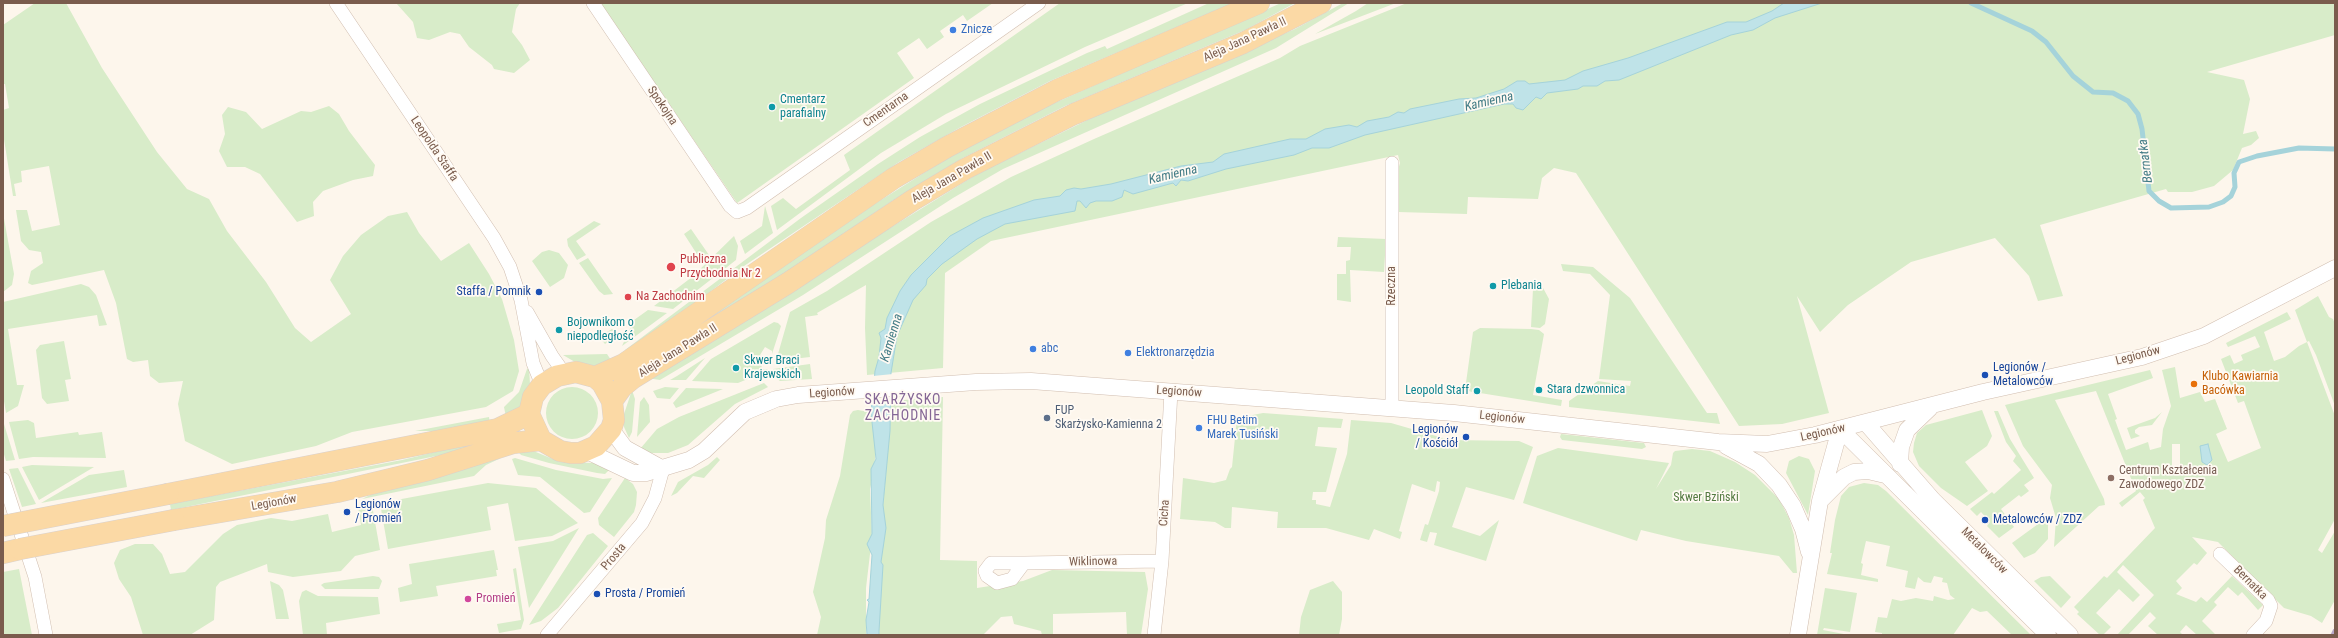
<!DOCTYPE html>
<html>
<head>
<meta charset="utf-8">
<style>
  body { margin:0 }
  #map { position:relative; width:2338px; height:638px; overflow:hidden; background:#fdf6ec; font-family:"Roboto Condensed",sans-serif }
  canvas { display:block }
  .frame { position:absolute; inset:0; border:4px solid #7a5c4d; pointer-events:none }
</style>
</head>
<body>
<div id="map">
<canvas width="2338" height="638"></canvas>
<div class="frame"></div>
</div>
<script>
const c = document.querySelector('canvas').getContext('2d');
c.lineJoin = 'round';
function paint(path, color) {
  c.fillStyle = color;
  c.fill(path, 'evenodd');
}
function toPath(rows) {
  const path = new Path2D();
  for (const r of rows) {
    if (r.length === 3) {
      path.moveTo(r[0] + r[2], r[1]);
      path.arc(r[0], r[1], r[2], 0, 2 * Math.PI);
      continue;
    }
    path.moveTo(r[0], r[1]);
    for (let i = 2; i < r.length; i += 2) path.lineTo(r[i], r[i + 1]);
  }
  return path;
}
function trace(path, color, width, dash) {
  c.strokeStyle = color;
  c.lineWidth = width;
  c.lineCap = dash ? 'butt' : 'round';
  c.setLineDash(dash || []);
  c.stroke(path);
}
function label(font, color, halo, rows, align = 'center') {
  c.font = font + ' "Roboto Condensed",sans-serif';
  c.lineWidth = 3.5;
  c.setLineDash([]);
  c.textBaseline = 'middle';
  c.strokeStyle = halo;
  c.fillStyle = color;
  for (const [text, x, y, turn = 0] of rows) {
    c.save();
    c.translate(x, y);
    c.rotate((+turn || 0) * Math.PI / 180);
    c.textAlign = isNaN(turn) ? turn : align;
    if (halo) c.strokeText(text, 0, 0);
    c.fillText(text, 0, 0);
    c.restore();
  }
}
paint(toPath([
  [35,3,66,3,102,68,157,152,187,189,209,199,227,231,266,282,295,328,311,342,351,314,330,280,343,256,361,235,388,216,407,212,419,233,441,261,469,243,489,274,502,299,514,340,519,371,513,391,486,407,352,432,316,446,232,464,185,441,178,404,183,381,159,383,150,376,148,360,133,362,127,359,116,303,104,270,32,285,28,283,31,271,43,263,41,252,29,250,21,241,16,210,27,210,32,231,60,225,49,166,21,171,22,182,14,184,16,196,13,196,3,133,3,110,9,108,5,84,3,84,3,25],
  [396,3,520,3,516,9,512,32,522,45,530,60,514,73,494,69,492,65,469,47,460,34,450,32,429,40,417,38,413,22],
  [600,3,993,3,967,21,963,15,940,31,944,37,927,49,919,38,897,53,914,78,737,203],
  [1060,3,1188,3,1085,47,946,114,881,153,777,230,771,206,783,198,796,209,850,170,844,155],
  [1209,3,1233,3,1050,81,961,127,899,162,744,266,628,354,625,350,801,218,878,164,920,137,980,104,1087,53,1105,46,1107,49],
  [1281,3,1295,3,1245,30,1065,106,961,159,892,201,768,285,637,368,827,234,962,149,1032,113],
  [1343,3,1349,3,1276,48,1003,169,953,198,803,295,660,380,647,378,979,173,1106,111,1295,29],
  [1368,3,1396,3,1315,34,1356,11],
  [1407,3,2335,3,2335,35,2207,72,2244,80,2250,99,2243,134,2256,131,2259,138,2251,145,2242,148,2233,170,2214,186,2192,192,2168,192,2166,189,2040,225,2063,296,2038,301,2029,276,1995,238,1911,262,1848,305,1820,332,1797,296,1829,413,1782,424,1739,426,1576,173,1554,168,1542,178,1538,199,1468,197,1467,214,1398,212,1398,170,1400,163,1398,155,991,241,945,273,943,368,867,375,865,328,866,285,817,313,818,315,805,317,810,357,776,361,790,312,827,291,931,222,1011,177,1094,139,1280,58,1300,46],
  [329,106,339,114,349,131,375,165,373,176,353,180,323,191,313,202,314,216,297,222,260,174,245,167,227,167,219,151,225,134,222,115,228,107,246,112,262,129,301,111,311,112],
  [765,206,773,233,745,254,740,241,762,226],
  [3,213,14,274,12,285,3,292],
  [594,221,601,224,576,241,586,255,577,260,568,246,567,239],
  [691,229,709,255,702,262,684,234],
  [734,236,738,246,736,260,673,309,654,306,692,277],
  [1338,237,1386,239,1384,272,1350,270,1351,302,1337,300,1337,274,1346,274,1346,261,1350,260,1351,247,1337,247],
  [549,250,559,253,568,265,564,278,550,287,532,261,542,252],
  [588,258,613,294,604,295,599,291,579,263],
  [1561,264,1593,267,1630,298,1707,413,1717,413,1720,424,1569,407,1569,401,1598,381,1630,386,1631,381,1599,379,1610,295,1590,274,1563,271],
  [81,284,89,287,96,295,107,325,99,326,97,315,8,329,17,385,24,385,18,406,6,413,3,395,3,302],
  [1542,286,1549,299,1545,324,1540,328,1531,327,1533,289],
  [2318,296,2329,317,2333,319,2335,324,2335,406,2316,355,2309,341,2307,342,2335,416,2335,519,2318,550,2322,553,2335,531,2335,600,2322,623,2311,616,2284,608,2218,542,2192,537,2207,553,2197,565,2194,563,2176,581,2182,588,2176,594,2196,602,2201,597,2207,602,2232,576,2263,605,2258,610,2242,592,2238,596,2228,587,2214,602,2217,605,2202,621,2216,635,2197,635,2186,625,2180,632,2183,635,2158,635,2148,626,2156,618,2150,612,2128,635,2117,635,2154,595,2123,565,2117,572,2140,595,2133,602,2119,589,2096,613,2111,627,2103,635,2100,635,2077,614,2079,612,2074,607,2104,576,2107,578,2155,528,2143,500,2145,498,2140,492,2122,507,2119,503,2136,491,2096,391,2055,400,2104,499,2105,505,2099,506,2054,547,2056,518,2050,498,2052,485,2023,446,2005,405,2150,370,2153,378,2108,394,2117,419,2115,420,2126,450,2148,442,2150,450,2161,447,2163,429,2171,406,2162,370,2175,367,2180,398,2200,392,2205,402,2215,399,2227,429,2216,434,2228,462,2261,448,2244,401,2238,403,2221,359,2230,355,2234,364,2243,360,2241,355,2260,347,2255,336,2228,347,2226,343,2287,312,2291,319,2264,332,2274,361,2285,357,2299,346,2307,342,2295,310],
  [2172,444,2180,444,2180,474,2172,474],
  [648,310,667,313,622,346,634,320],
  [774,322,778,323,781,326,772,354,772,351,765,347,760,355,767,359,769,357,771,358,770,361,761,363,762,369,768,369,767,371,738,383,692,381,711,359],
  [1480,328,1531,329,1539,330,1544,334,1533,395,1562,400,1561,406,1480,393,1481,389,1473,388,1472,392,1465,390,1473,332],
  [612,329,620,334,624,331,620,341,616,336,605,344,599,337],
  [64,341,71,379,65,380,69,401,47,404,42,398,36,350,40,345],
  [607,354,613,363,595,366,575,362,563,355],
  [705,358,686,380,670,380,677,376],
  [810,364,812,379,780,381,776,378,773,369],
  [529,368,530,384,522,406,506,417,504,407,519,392,527,369],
  [764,383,768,387,735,404,688,445,668,453,650,453,640,449,657,429,679,417],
  [572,413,26],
  [665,387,679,388,670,399,657,398,653,391],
  [686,388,723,389,676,408,673,403],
  [632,390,635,399,632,432,629,438,624,427,624,414],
  [644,397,649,405,650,422,637,437,640,402],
  [943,397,940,560,977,561,977,588,1023,581,1052,570,1145,572,1148,589,1141,635,1127,635,1126,612,1053,614,1053,635,1042,635,1041,631,1014,624,1012,616,1001,617,983,635,876,635,879,556,891,401],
  [858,410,869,412,874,427,876,444,874,472,870,489,872,537,866,588,866,635,817,635,821,617,813,592,825,538,826,520,840,476,850,415,853,411],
  [1982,410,1992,436,1987,446,1965,462,1988,491,1967,506,1941,488,1919,466,1913,452,1914,443,1917,433,1926,425],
  [1994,411,1998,411,2010,439,2034,478,2024,485,2029,491,2021,497,2019,495,2001,509,2014,527,1999,538,1987,526,1990,522,1981,512,1977,516,1970,509,1992,492,1994,494,2021,470,2013,461,2016,456,2006,442],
  [2162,412,2152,425,2139,427,2135,430,2135,433,2140,436,2131,439,2127,428,2155,418],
  [1263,413,1343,419,1341,428,1318,427,1315,446,1337,448,1326,492,1313,492,1312,500,1316,500,1316,504,1330,507,1347,454,1351,420,1391,423,1450,440,1519,441,1533,447,1514,500,1466,487,1452,527,1480,536,1499,520,1486,561,1434,545,1437,533,1430,532,1427,542,1420,540,1425,524,1428,525,1439,491,1440,482,1437,481,1435,492,1412,484,1399,531,1402,532,1400,539,1374,529,1369,540,1326,528,1277,528,1278,512,1232,507,1231,528,1225,528,1215,522,1180,519,1183,478,1214,483,1226,480,1230,469,1232,467,1237,418],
  [489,417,490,425,461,431,415,431],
  [28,420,34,423,36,438,78,432,79,435,102,432,106,458,33,457,19,459,9,422],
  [4,424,15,460,6,461,3,451],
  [1561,434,1644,443,1646,447,1642,449,1562,440,1560,437],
  [490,439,465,449,441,455,171,510,170,504,402,460],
  [1558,448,1669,463,1656,489,1671,465,1673,453,1675,451,1692,449,1710,451,1735,462,1755,475,1779,499,1789,518,1794,535,1797,573,1793,573,1779,556,1686,541,1641,530,1637,541,1523,503,1537,456],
  [516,449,531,450,560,462,593,463,610,469,605,474,597,473,549,463,521,455],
  [1799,456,1809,459,1815,471,1808,515,1786,473,1789,461],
  [717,457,720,460,704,478,693,476,677,493,671,496,678,482,708,465],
  [501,458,486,465,474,476,362,499,378,491],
  [515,458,556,470,603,479,612,478,590,512,584,513,540,477,518,475,512,459],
  [32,465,94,467,39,500,22,467],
  [18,468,36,504,22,507,9,469],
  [124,470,127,487,41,503,89,475],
  [625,478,633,484,637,492,636,505,634,512,614,537,599,525,598,518],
  [488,483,536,488,578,523,552,536,515,541,508,503,487,507,491,530,388,549,380,503],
  [1864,483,1878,485,1886,491,2031,635,2012,635,1987,611,1980,612,1972,608,1953,635,1882,635,1882,633,1875,632,1878,617,1887,618,1892,599,1901,601,1916,598,1933,601,1934,596,1948,600,1955,599,1950,595,1947,583,1942,582,1943,578,1934,576,1931,583,1924,582,1918,577,1915,589,1905,587,1908,571,1886,566,1890,546,1866,541,1861,563,1863,564,1861,575,1878,579,1878,582,1827,574,1832,553,1830,553,1835,520,1841,496,1849,487],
  [372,505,380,550,355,556,341,571,293,577,268,572,267,564,220,582,216,587,214,620,190,635,143,635,131,597,119,579,114,563,120,550,135,544,153,544,162,554,170,574,185,572,223,534,237,525,271,518,292,521,328,514,332,532,361,525,358,507],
  [2045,519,2048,520,2048,539,2035,553,2024,558,2012,543],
  [579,528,529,608,518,547,553,541],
  [593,533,608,546,558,608,541,621,529,625,587,535],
  [494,550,498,570,496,570,497,576,436,586,438,596,400,602,398,588,412,584,409,564],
  [516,568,524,620,521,629,499,633,497,624,521,620,513,569],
  [19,569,32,635,3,635,3,572],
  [373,576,379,577,382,581,379,589,325,589,321,585,324,583],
  [2050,576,2071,597,2061,608,2034,581,2041,577],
  [270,581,279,585,283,590,289,619,276,619],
  [1333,581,1342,592,1342,619,1339,635,1299,635,1301,617,1310,590],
  [1825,588,1857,593,1850,632,1824,628,1823,630,1849,635,1817,635],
  [306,590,318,596,378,597,380,614,326,623,327,635,303,635,299,601,302,592]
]), '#d8ecc9');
const water = toPath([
  [1784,3,1822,3,1775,18,1753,30,1731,35,1619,80,1605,81,1597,86,1583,86,1578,89,1547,93,1541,99,1536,97,1523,110,1516,108,1513,104,1504,104,1365,135,1329,148,1312,148,1294,155,1226,169,1188,181,1181,180,1176,186,1173,183,1133,194,1124,190,1122,197,1112,201,1096,201,1090,203,1086,208,1080,201,1077,201,1075,211,1005,224,977,239,942,264,927,279,926,285,913,300,897,336,891,373,890,431,883,505,886,528,881,562,883,565,879,631,879,635,867,635,866,620,869,602,867,600,869,599,872,555,867,544,872,534,871,469,876,459,871,413,875,371,879,357,881,338,879,333,885,329,887,318,900,291,911,275,950,236,983,218,1034,200,1060,196,1066,190,1074,188,1081,189,1111,184,1181,166,1213,162,1224,154,1290,139,1306,139,1325,129,1349,125,1357,127,1367,121,1389,117,1398,112,1404,113,1410,109,1459,99,1476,98,1504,89,1517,81,1525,81,1529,84,1565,80,1583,71,1628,58,1727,22,1746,22,1772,11,1784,3],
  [2208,444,2212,460,2207,465,2202,462,2200,446,2208,444]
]);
paint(water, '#bfe3e8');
trace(water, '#a5d3da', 1);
paint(toPath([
  [893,374,893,403,870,405,873,376]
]), '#fdf6ec');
trace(toPath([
  [1971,3,2032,31,2046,42,2073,76,2093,92,2113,93,2128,101,2138,114,2142,129,2149,191,2159,201,2171,208,2209,207,2223,202,2231,196,2235,187,2234,173,2239,162,2257,156,2299,148,2335,149]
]), '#a5d3da', 5);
const minor = toPath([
  [336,3,494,238,510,267,521,300,533,363,542,385],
  [593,3,730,206,737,212,747,208,1039,3],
  [1392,163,1392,408],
  [527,312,552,356,564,373],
  [3,479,35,577,46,635],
  [2220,554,2268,600,2271,606,2266,621,2253,635],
  [1024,563,991,563,985,571,987,576,997,583,1012,579,1024,563,1162,561],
  [547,635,642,523,655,498,663,469],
  [1154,635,1162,561,1171,391]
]);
const tertiary = toPath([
  [1866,423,1933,500,2070,635],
  [611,429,625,448,663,469],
  [1840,429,2048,635],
  [1726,446,1759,464,1779,485,1793,506,1803,529,1809,552],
  [587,451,633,473,646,473,689,460,704,451,745,412,776,399,798,395,976,382,1031,381,1454,413,1718,442,1767,444,1815,435,1983,392,2142,357,2204,336,2335,268],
  [1900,464,1901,447,1907,430,1930,408],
  [1821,500,1844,477,1854,472,1868,471,1885,475],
  [1798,635,1820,501,1840,429]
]);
const primary = toPath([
  [576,372,595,377,602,383,612,401,614,420,611,429,596,446,580,453,571,453,560,451,541,440,529,414,533,397,542,385,557,376,576,372],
  [595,377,624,364,894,178,947,147,1057,90,1259,3],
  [612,401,622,387,633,378,788,283,913,200,965,169,1074,114,1243,43,1321,3],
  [168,494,498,429,529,414],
  [174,520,337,492,428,470,513,443,541,440],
  [3,553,20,549]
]);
trace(minor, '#d1beb0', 14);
trace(tertiary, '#d1beb0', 17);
trace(primary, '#dad1cd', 22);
trace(minor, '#fff', 13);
trace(tertiary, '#fff', 16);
trace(primary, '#fbd9a5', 21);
trace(toPath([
  [2332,635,2335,629]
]), '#b9a8c9', 3, [6, 4]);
const primaryBridge = toPath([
  [3,526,168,494],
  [20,549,174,520]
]);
trace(primaryBridge, '#dad1cd', 22, []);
trace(primaryBridge, '#fbd9a5', 21);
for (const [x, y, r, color] of [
  [953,30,4,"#3f7fe0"],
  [772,107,4,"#0f9aa8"],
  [671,267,5,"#e0444e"],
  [1493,286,4,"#0f9aa8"],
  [539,292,4,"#1a4fb4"],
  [628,297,4,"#e0444e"],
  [559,330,4,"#0f9aa8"],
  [1033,349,4,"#3f7fe0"],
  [1128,353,4,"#3f7fe0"],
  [736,368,4,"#0f9aa8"],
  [1985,375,4,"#1a4fb4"],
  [2194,384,4,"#e8710a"],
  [1539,390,4,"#0f9aa8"],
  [1477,391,4,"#0f9aa8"],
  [1047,418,4,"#5c6f8a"],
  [1199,428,4,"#3f7fe0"],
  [1466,437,4,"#1a4fb4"],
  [2111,478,4,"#8d6e63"],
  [347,512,4,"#1a4fb4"],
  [1985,520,4,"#1a4fb4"],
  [597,594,4,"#1a4fb4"],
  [468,599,4,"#d1479c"]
]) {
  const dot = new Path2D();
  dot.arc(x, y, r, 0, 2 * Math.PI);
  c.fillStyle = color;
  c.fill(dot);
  trace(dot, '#fffaf3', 1.5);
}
label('12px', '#366cbe', '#fffaf3', [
  ["Znicze",961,30],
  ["abc",1041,349],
  ["Elektronarzędzia",1136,353],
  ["FHU Betim",1207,421],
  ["Marek Tusiński",1207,435]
], 'left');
label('12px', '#7a5c4d', '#fffaf3', [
  ["Aleja Jana Pawła II",1245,40,-25],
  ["Spokojna",662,106,56],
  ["Cmentarna",886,110,-35],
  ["Leopolda Staffa",434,149,56],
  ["Aleja Jana Pawła II",952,178,-30],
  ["Rzeczna",1392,286,-90],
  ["Aleja Jana Pawła II",678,351,-32],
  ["Legionów",2138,356,-15],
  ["Legionów",1179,392,4],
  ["Legionów",832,393,-4],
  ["Legionów",1502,418,6],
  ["Legionów",1823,433,-13],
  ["Legionów",274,503,-10],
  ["Cicha",1165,513,-86],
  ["Metalowców",1984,551,45],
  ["Prosta",614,557,-50],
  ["Wiklinowa",1093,562,-1],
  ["Bernatka",2250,583,45]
]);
label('12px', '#0d838f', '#fffaf3', [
  ["Cmentarz",780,100],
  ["parafialny",780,114],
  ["Plebania",1501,286],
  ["Bojownikom o",567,323],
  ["niepodległość",567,337],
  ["Skwer Braci",744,361],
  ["Krajewskich",744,375],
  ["Stara dzwonnica",1547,390],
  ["Leopold Staff",1469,391,"right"]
], 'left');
label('12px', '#be3a42', '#fffaf3', [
  ["Publiczna",680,260],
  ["Przychodnia Nr 2",680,274],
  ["Na Zachodnim",636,297]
], 'left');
label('12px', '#164399', '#fffaf3', [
  ["Staffa / Pomnik",531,292,"right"],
  ["Legionów /",1993,368],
  ["Metalowców",1993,382],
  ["Legionów",1458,430,"right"],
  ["/ Kościół",1458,444,"right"],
  ["Legionów",355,505],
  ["/ Promień",355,519],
  ["Metalowców / ZDZ",1993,520],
  ["Prosta / Promień",605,594]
], 'left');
label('12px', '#c56008', '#fffaf3', [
  ["Klubo Kawiarnia",2202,377],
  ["Bacówka",2202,391]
], 'left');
label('12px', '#4e5e75', '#fffaf3', [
  ["FUP",1055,411],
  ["Skarżysko-Kamienna 2",1055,425]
], 'left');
label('12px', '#785e54', '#fffaf3', [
  ["Centrum Kształcenia",2119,471],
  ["Zawodowego ZDZ",2119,485]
], 'left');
label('12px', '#537a41', '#fffaf3', [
  ["Skwer Bziński",1706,498]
]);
label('12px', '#b23c85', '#fffaf3', [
  ["Promień",476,599]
], 'left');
label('italic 13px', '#437c86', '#fffaf3', [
  ["Kamienna",1489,102,-13],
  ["Bernatka",2146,161,-97],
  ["Kamienna",1173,175,-13],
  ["Kamienna",892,338,-73]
]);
c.letterSpacing = '1px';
label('14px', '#846695', '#fffaf3', [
  ["SKARŻYSKO",903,400],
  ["ZACHODNIE",903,416]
]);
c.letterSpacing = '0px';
</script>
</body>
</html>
